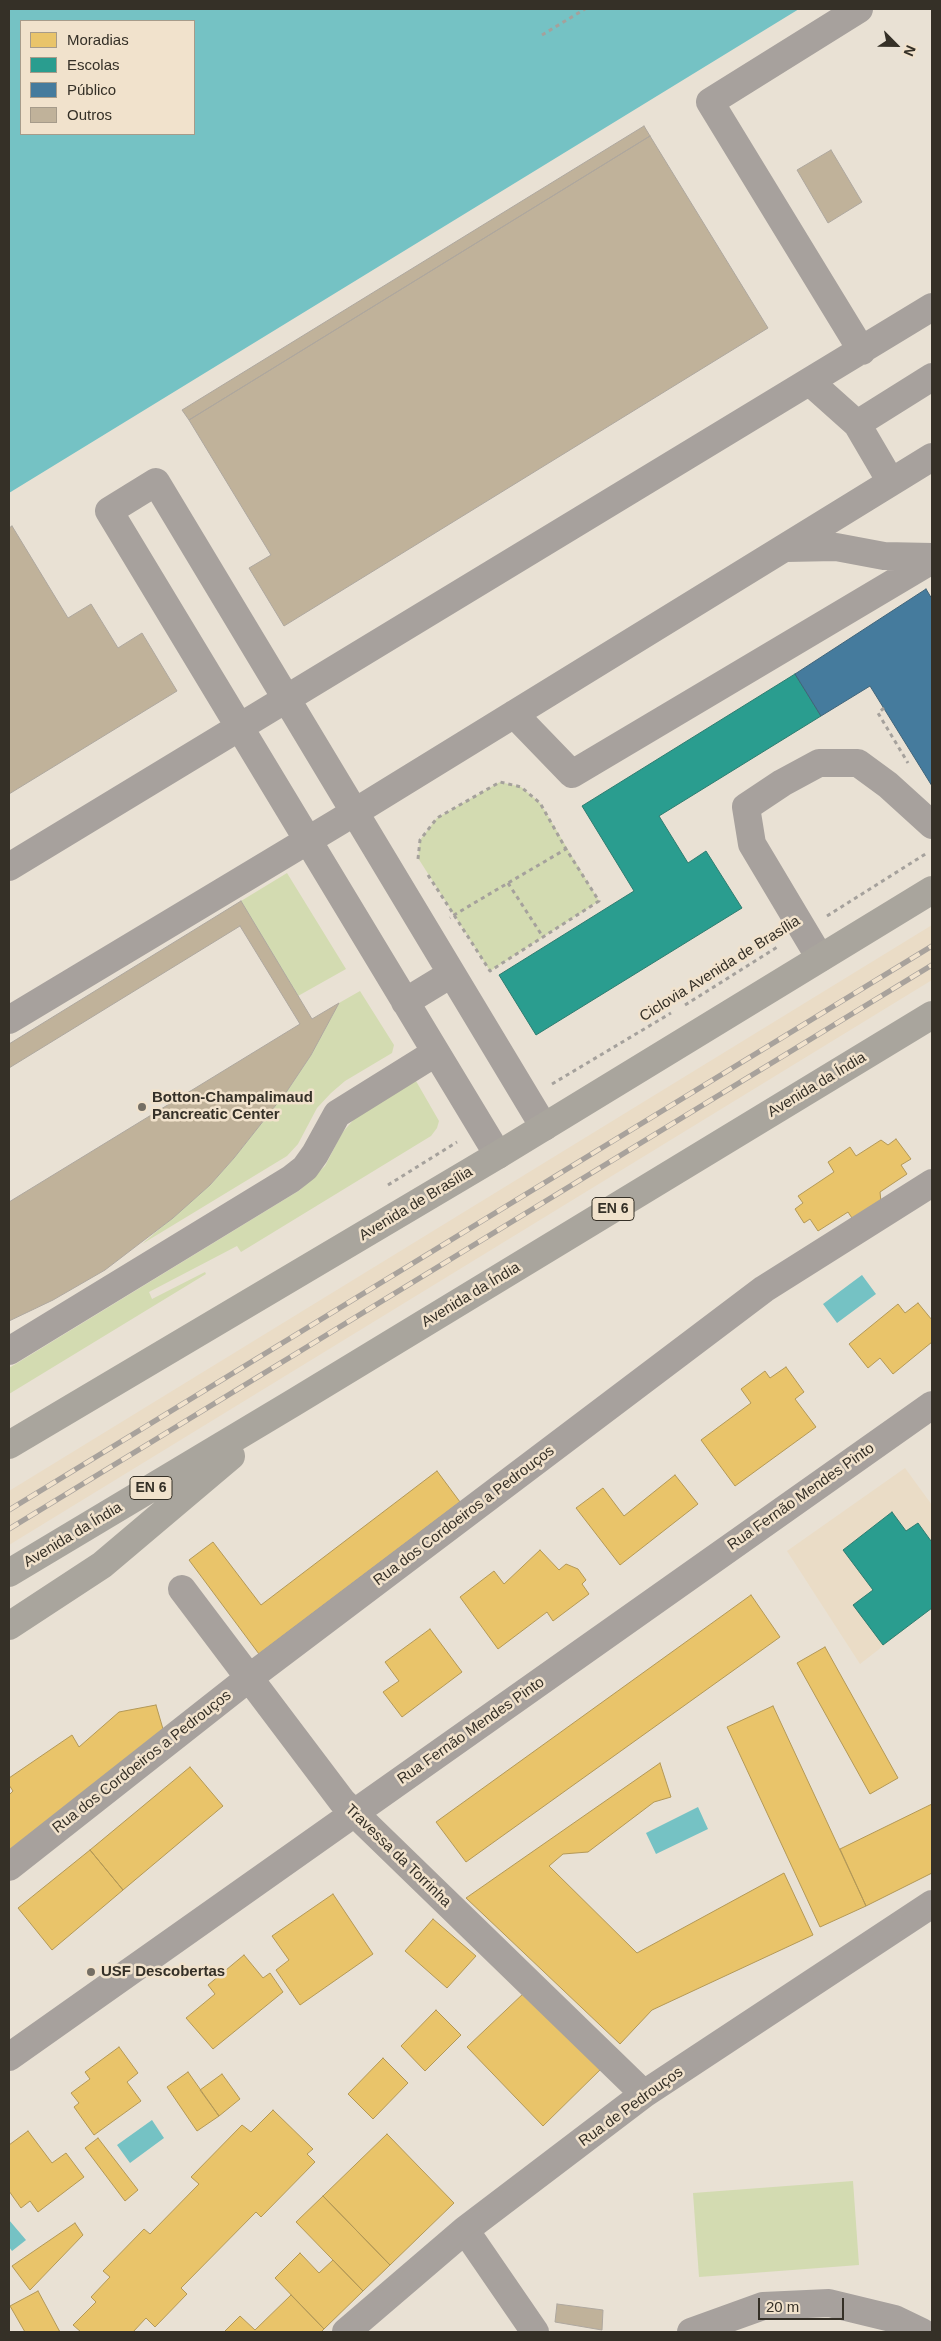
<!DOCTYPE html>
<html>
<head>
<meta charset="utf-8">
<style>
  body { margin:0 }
  #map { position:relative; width:941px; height:2341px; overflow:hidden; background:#e9e1d4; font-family:Arial,sans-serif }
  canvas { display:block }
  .frame { position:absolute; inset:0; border:10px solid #353027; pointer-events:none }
  .legend { position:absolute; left:20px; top:20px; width:175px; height:115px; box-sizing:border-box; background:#f1e2cc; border:1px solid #a69b8a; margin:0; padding:6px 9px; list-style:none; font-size:15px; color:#353027 }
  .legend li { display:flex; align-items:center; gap:10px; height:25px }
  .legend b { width:25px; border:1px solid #a69b8a }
  .north { position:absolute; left:871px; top:20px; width:50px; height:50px; -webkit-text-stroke:4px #f1e2cc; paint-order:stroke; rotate:113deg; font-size:14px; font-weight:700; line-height:20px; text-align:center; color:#353027 }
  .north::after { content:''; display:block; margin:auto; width:18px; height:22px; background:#353027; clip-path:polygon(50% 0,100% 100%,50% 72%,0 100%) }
  .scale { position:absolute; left:758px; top:2298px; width:86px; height:22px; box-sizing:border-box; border:2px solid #353027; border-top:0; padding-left:6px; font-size:15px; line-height:18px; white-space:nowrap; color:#353027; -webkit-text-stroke:4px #f1e2cc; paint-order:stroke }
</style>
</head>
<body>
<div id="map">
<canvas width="941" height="2341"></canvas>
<div class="frame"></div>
<ul class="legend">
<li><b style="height:14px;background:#e9c46a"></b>Moradias</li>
<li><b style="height:14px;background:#2a9d8f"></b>Escolas</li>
<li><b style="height:14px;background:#457b9d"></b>Público</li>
<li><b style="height:14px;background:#c0b29a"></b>Outros</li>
</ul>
<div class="north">N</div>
<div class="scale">20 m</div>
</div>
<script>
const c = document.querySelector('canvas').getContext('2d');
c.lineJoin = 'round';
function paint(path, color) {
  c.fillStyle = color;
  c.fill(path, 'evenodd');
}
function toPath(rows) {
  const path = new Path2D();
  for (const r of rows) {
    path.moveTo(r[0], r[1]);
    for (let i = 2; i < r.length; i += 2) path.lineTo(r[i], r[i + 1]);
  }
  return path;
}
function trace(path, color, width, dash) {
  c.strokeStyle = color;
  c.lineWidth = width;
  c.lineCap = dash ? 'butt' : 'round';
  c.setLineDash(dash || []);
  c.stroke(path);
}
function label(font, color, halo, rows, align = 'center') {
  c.font = font + ' Arial,sans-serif';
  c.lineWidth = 5;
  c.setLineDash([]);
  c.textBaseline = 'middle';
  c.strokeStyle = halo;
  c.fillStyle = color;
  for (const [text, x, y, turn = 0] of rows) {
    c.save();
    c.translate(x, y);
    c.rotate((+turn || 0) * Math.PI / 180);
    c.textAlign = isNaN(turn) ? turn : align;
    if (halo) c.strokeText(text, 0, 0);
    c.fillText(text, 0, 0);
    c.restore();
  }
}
paint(toPath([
  [932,925,932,980,9,1545,9,1491],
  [905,1468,932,1505,932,1608,860,1664,787,1551]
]), '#eadcc6');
paint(toPath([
  [500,782,521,787,540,803,599,901,490,971,418,858,420,840,437,818],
  [287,873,346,969,298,996,241,901],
  [360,991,394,1045,392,1053,345,1081,331,1093,317,1108,298,1144,287,1156,142,1244,210,1185,234,1158,287,1091,311,1055,339,1003],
  [416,1081,439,1121,437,1128,431,1136,241,1252,237,1246,149,1292,152,1299,205,1272,206,1274,9,1394,9,1368,300,1190,325,1166,342,1133,355,1118,396,1091],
  [853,2181,859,2265,699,2277,693,2193]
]), '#d3dbb1');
paint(toPath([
  [9,9,799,9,9,493],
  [21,21,194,21,194,134,21,134],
  [862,1275,876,1294,837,1323,823,1304],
  [698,1807,708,1829,656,1854,646,1833],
  [152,2120,164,2138,130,2163,117,2145],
  [9,2220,26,2240,12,2251,9,2247]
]), '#75c2c4');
const homes = toPath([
  [896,1139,911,1159,901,1165,907,1174,880,1192,881,1202,854,1221,848,1212,818,1231,810,1219,804,1223,795,1209,803,1203,798,1196,834,1172,828,1162,850,1147,856,1156,881,1140,888,1145,896,1139],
  [918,1303,932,1320,932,1342,893,1374,880,1358,868,1368,849,1344,898,1304,905,1313,918,1303],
  [786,1367,804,1392,795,1399,816,1427,735,1486,701,1440,751,1403,741,1389,765,1371,770,1378,786,1367],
  [437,1471,460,1502,259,1654,189,1560,213,1542,261,1605,437,1471],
  [675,1475,698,1504,620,1565,576,1508,603,1488,624,1516,675,1475],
  [540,1550,559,1570,566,1564,578,1569,586,1580,582,1584,589,1594,553,1621,547,1612,498,1649,460,1597,494,1571,504,1584,540,1550],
  [751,1595,780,1637,466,1862,436,1822,751,1595],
  [430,1629,462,1672,402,1717,383,1692,399,1681,385,1662,430,1629],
  [825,1647,898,1778,870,1794,797,1663,825,1647],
  [156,1705,163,1729,9,1856,9,1795,13,1791,9,1785,9,1778,72,1735,79,1747,119,1712,156,1705],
  [773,1706,866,1906,820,1927,727,1727,773,1706],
  [660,1763,671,1797,654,1802,588,1852,563,1854,549,1866,637,1953,784,1873,813,1935,652,2010,620,2044,466,1898,660,1763],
  [190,1767,223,1806,123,1890,90,1850,190,1767],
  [932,1804,932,1873,866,1906,840,1849,932,1804],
  [90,1850,123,1890,52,1950,18,1908,90,1850],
  [333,1894,373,1954,300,2005,276,1970,289,1960,272,1936,333,1894],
  [433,1919,476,1956,447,1988,405,1951,433,1919],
  [244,1955,263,1978,270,1973,283,1992,213,2049,186,2018,215,1994,208,1985,244,1955],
  [525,1992,604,2066,543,2126,467,2047,525,1992],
  [436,2010,461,2035,425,2071,401,2046,436,2010],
  [119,2047,138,2073,127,2082,141,2101,94,2135,74,2107,79,2103,71,2093,90,2079,85,2072,119,2047],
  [383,2058,408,2083,373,2119,348,2094,383,2058],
  [188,2072,219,2116,197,2131,167,2087,188,2072],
  [222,2074,240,2099,219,2116,200,2090,222,2074],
  [273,2110,313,2149,307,2154,315,2162,261,2217,256,2212,181,2288,187,2294,155,2327,146,2318,133,2332,81,2332,73,2325,96,2302,91,2297,110,2277,103,2271,144,2229,150,2234,199,2184,191,2177,242,2125,251,2132,273,2110],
  [28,2131,52,2163,66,2153,84,2177,38,2212,30,2201,21,2208,9,2191,9,2145,28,2131],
  [387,2134,454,2203,390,2265,323,2196,387,2134],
  [98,2138,138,2190,125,2201,85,2148,98,2138],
  [323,2196,390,2265,363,2291,296,2222,323,2196],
  [75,2223,83,2235,30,2290,12,2266,75,2223],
  [300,2253,319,2273,333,2260,363,2291,324,2329,275,2278,300,2253],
  [38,2291,60,2332,25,2332,10,2306,38,2291],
  [291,2295,324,2329,321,2332,224,2332,240,2316,255,2330,291,2295]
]);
paint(homes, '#e9c46a');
trace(homes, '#b39856', 1);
const schools = toPath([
  [795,674,821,716,659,816,688,863,706,851,742,908,536,1035,499,975,634,891,582,806,795,674],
  [892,1512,906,1531,918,1523,931,1541,932,1540,932,1608,883,1645,853,1605,873,1590,843,1550,892,1512]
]);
paint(schools, '#2a9d8f');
trace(schools, '#2d7c70', 1);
const public = toPath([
  [926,589,932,599,932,786,870,686,821,716,795,674,926,589]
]);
paint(public, '#457b9d');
trace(public, '#40647a', 1);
const building = toPath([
  [644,126,650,136,189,420,182,410,644,126],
  [650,136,768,328,284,626,249,568,271,555,189,420,650,136],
  [831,150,862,202,828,223,797,170,831,150],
  [12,526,68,618,91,604,118,648,142,633,177,691,9,794,9,528,12,526],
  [241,901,312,1019,339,1003,311,1055,287,1091,234,1158,210,1185,173,1218,105,1270,53,1300,9,1321,9,1044,241,901],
  [240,926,300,1024,9,1202,9,1068,240,926],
  [557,2304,603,2310,602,2330,555,2322,557,2304]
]);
paint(building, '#c0b29a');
trace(building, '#aea79e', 1);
trace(toPath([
  [542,35,585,9],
  [884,708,878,713,908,763],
  [418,859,420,840,437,818,500,782,521,787,540,803,566,849],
  [428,875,454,915,490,971,599,901,566,849,508,883,454,915,450,918],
  [508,883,543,937],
  [827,916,927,853],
  [685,1005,779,946],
  [552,1084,671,1013],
  [388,1185,457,1142]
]), '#a5a19c', 3, [4, 4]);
trace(toPath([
  [859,9,710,102,862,351],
  [810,382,857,424,891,482],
  [857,424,932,377],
  [786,548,836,547,884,556,932,557],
  [514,714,572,774,932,560],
  [9,867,932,307],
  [820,958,752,844,746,807,782,783,819,763,858,763,888,785,932,825],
  [405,1002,451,974],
  [9,1020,355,812,932,457],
  [498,1155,109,511,156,482,544,1127],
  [9,1351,291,1179,305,1168,315,1154,337,1114,435,1053],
  [182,1589,342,1801,644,2094],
  [9,1867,249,1678,764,1289,932,1183],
  [9,2057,932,1405],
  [465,2230,535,2332],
  [346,2332,465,2230,644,2094,932,1904],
  [691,2332,763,2306,829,2303,895,2319,922,2332]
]), '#a7a19d', 28);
trace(toPath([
  [9,1445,498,1155,932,890],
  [9,1573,293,1403,932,1015],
  [9,1626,102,1565,231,1456]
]), '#a9a59d', 28);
trace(toPath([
  [333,2332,467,2217,637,2088,932,1896],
  [356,2332,469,2236,650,2099,932,1913]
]), '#a8a29c', 1);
const rail = toPath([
  [9,1510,932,946],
  [9,1529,932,965]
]);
trace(rail, '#a8a29c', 5.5);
trace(rail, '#f1e2cc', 4, [11]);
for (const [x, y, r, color] of [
  [142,1107,5,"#746e64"],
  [91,1972,5,"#746e64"]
]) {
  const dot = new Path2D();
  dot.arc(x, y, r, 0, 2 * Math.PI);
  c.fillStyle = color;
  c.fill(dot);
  trace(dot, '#f1e2cc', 2);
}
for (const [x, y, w] of [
  [613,1209,42],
  [151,1488,42]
]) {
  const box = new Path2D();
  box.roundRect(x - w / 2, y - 11.5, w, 23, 4);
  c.fillStyle = '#f1e2cc';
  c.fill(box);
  trace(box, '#353027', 1);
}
label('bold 14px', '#353027', null, [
  ["EN 6",613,1209],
  ["EN 6",151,1488]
]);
label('15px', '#353027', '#f1e2cc', [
  ["Ciclovia Avenida de Brasília",720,969,-32],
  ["Avenida da Índia",817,1085,-31],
  ["Avenida de Brasília",416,1204,-31],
  ["Avenida da Índia",471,1295,-31],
  ["Rua Fernão Mendes Pinto",801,1497,-35],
  ["Rua dos Cordoeiros a Pedrouços",464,1516,-37],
  ["Avenida da Índia",73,1535,-31],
  ["Rua Fernão Mendes Pinto",471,1731,-35],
  ["Rua dos Cordoeiros a Pedrouços",142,1762,-38],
  ["Travessa da Torrinha",398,1856,44],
  ["Rua de Pedrouços",631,2107,-36]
]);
label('bold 15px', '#353027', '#f1e2cc', [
  ["Botton-Champalimaud",152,1098],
  ["Pancreatic Center",152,1115],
  ["USF Descobertas",101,1972]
], 'left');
</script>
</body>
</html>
